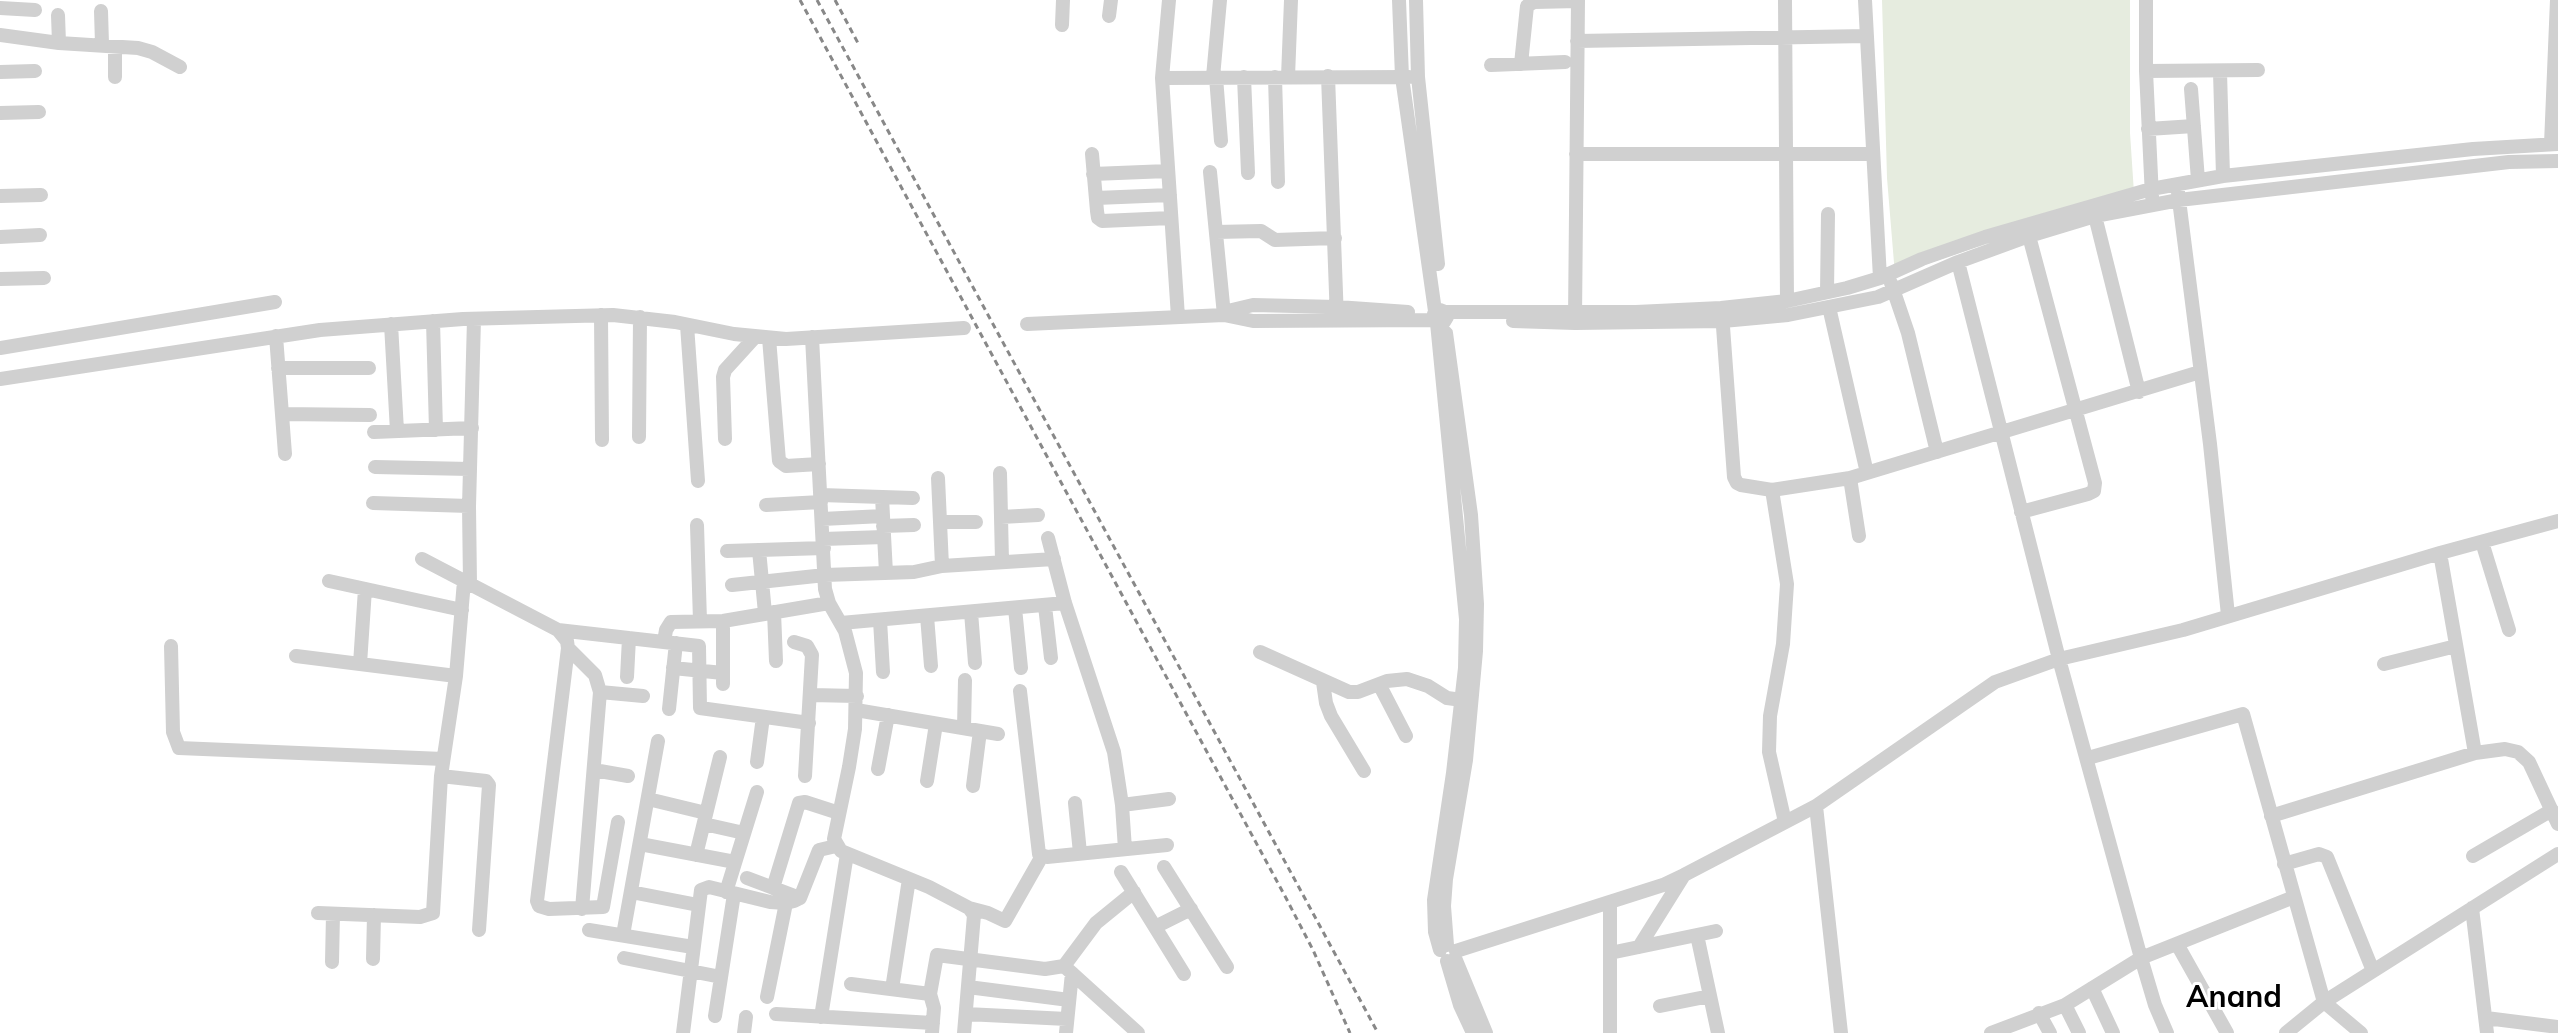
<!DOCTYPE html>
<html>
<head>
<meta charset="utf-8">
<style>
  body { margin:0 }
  canvas { display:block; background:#fff }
</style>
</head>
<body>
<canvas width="2558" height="1033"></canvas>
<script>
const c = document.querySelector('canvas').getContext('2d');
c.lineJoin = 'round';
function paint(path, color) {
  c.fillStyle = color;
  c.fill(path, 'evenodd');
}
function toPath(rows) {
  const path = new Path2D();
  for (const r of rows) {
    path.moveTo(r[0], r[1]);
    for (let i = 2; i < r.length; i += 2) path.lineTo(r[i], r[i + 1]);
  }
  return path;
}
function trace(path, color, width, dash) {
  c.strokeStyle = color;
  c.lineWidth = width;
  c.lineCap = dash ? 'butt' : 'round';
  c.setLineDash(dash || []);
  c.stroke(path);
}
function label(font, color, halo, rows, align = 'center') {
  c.font = font + ' Mulish,sans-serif';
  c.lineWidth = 6;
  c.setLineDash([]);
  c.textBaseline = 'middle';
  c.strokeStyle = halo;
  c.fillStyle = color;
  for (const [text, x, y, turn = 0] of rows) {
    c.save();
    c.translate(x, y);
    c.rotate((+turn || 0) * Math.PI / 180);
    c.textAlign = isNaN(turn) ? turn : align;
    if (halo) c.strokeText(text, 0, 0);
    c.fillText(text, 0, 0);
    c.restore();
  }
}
paint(toPath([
  [1882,0,2130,0,2130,133,2134,193,1895,275,1887,178]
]), '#e6ecdf');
trace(toPath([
  [1169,0,1162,78,1178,317],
  [1399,0,1402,77,1435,311],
  [1416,0,1418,77,1438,264],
  [1785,0,1787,301],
  [1865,0,1880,278],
  [2146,0,2146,71,2152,197],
  [0,8,35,10],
  [101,11,102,44],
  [58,15,59,43],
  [1109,16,1111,0],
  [1062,25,1063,0],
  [0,35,59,43,138,48,152,52,180,67],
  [1577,41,1867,36],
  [115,47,115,77],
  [1521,64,1527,6,1534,2,1578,1],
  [1491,65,1565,62],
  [2146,71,2258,70],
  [0,72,35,71],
  [2220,72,2223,176],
  [1328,76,1337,320],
  [1213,77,1220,0],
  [1216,77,1221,141],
  [1244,77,1248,173],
  [1275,77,1278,182],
  [1288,77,1291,0],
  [1162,78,1409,77],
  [2191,89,2198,180],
  [0,113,39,112],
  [2148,129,2194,126],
  [2551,144,2557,0],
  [1092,154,1097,211,1098,218,1102,221,1171,218],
  [1576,154,1873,154],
  [1210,172,1224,315],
  [1093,174,1168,171],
  [2178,192,2210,444,2228,615],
  [0,196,41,195],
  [1096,198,1170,195],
  [2095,216,2139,392],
  [1216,232,1261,231,1275,240,1335,238],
  [0,237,40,235],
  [1958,262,2059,659,2141,958,2155,1005,2167,1033],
  [0,279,44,278],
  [1891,283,1908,333,1937,452],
  [1827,292,1828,214],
  [1829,307,1867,473],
  [1445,312,1447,317,1444,322,1440,324,1434,320,1434,314,1440,310,1445,312,1636,312,1721,308,1787,301,1847,288,1880,278,1922,259,1985,237,2151,189,2223,176,2473,149,2558,144],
  [1722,313,1734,477,1737,483,1741,485,1772,490,1850,478,2200,372],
  [601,315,602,440],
  [1224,315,1232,310,1253,305,1337,307,1408,312],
  [1575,319,1578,0],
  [433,321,436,430],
  [1513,321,1575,323,1723,321,1788,315,1878,297,1958,262,2029,236,2095,216,2179,200,2509,162,2558,161],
  [1437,323,1466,619,1465,668,1453,773,1434,900,1435,932,1440,950],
  [391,324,397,431],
  [1027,324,1224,315,1253,321,1434,320],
  [687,325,698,481],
  [1446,333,1471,515,1477,604,1476,651,1466,760,1446,879,1444,906,1447,945],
  [276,336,285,454],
  [812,337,825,589,829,603,845,631,856,673,855,729,849,767,834,839,841,851,929,887,969,908,974,915,964,1033],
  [769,338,779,461,786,466,819,464],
  [0,348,275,302],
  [278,368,369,368],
  [0,379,320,330,463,319,613,315,675,322,734,334,786,339,964,328],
  [282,414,370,415],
  [374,432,472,428],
  [639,437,640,317],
  [725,439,723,377,725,370,755,337],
  [375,467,470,469],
  [1000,473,1002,561],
  [938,478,942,566],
  [1850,478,1859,536],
  [1772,490,1787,584,1783,644,1770,716,1769,752,1785,822],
  [821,495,913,498],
  [882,497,886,573],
  [373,503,469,506],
  [766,505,821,502],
  [2021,512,2088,494,2094,491,2095,483,2029,236],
  [1001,517,1038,515],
  [822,519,883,516],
  [940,522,976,522],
  [697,525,700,621],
  [883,526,914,525],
  [1048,538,1065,603,1114,752,1122,805,1125,849],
  [823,539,884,537],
  [2482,542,2509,630],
  [759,550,765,613],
  [727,551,824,548],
  [2440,553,2475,753],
  [422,559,558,630,567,641,568,648,537,901,539,906,549,909,603,907,618,822],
  [329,581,462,610],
  [470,584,469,506,474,319],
  [732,585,825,575,914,572,942,566,1054,559],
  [1045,606,1051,658],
  [1015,608,1021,668],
  [774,612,776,661],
  [971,612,975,663],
  [927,616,931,666],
  [880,620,883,672],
  [723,621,723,684],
  [841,623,1065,603],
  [558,630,699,646,700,708,809,723],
  [664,642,666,630,671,622,723,621,829,603],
  [794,642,807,646,812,655,805,776],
  [171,646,173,732,179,748,443,759],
  [568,648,595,675,600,692,582,909],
  [1260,652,1349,692,1358,692,1387,681,1407,679,1428,686,1447,698,1470,701],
  [296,656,456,676],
  [360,664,365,589],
  [2384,664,2456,646],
  [673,668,723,673],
  [627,677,629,638],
  [1323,682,1326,703,1331,716,1364,771],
  [1379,684,1406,736],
  [1020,691,1039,854,1047,857,1167,845],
  [600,692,643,696],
  [811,695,857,696],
  [669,709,676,643],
  [856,710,998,734],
  [964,728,965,680],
  [2088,758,2243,714,2324,1002,2361,1033],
  [757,762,763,717],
  [878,769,888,715],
  [594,770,628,776],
  [441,776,486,781,489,785,479,930],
  [927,781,936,724],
  [973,786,980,731],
  [648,799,706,813],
  [1075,803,1080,853],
  [1122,805,1169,799],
  [1816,806,1841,1033],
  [2271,816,2475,753,2505,749,2518,752,2529,762,2558,824],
  [704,824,744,833],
  [640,844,735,862],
  [696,855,720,757],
  [2473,856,2552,810],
  [2284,864,2319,854,2327,857,2373,971],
  [1164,867,1227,967],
  [1121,872,1184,974],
  [747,878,800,898],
  [773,888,799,803,805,802,839,813],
  [631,892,698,905],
  [726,892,757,792],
  [969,908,988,913,1005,921,1042,856],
  [2472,908,2487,1033],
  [318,913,420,917,433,913,441,776,456,676,464,581],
  [1155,927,1191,909],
  [589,930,693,947],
  [623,935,658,741],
  [1697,935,1718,1033],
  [2177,944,2227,1033],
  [1639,947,1684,875],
  [1456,951,1663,885,1684,875,1816,806,1995,682,2059,659,2183,630,2440,553,2558,521],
  [1610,953,1716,931],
  [624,958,721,977],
  [1455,958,1486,1033],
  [373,959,374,915],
  [1447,961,1460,1005,1473,1033],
  [332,962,333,914],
  [1064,966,1138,1033],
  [851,984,930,994],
  [968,987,1069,1000],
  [2092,988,2113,1033],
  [892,989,909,879],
  [767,997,786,903],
  [2065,1005,2079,1033],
  [1660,1006,1710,996],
  [2039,1013,2050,1033],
  [776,1014,933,1023],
  [966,1014,1067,1019],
  [715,1016,734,894],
  [821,1017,847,854],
  [2486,1018,2558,1027],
  [683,1033,701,890,709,887,770,902,786,903,794,901,800,898,819,850,836,846],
  [744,1033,746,1017],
  [932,1033,934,1008,930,994,937,955,1045,969,1064,966,1096,923,1134,892],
  [1066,1033,1072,973],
  [1610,1033,1610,902],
  [1991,1033,2065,1005,2141,958,2294,897],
  [2286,1033,2324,1002,2558,854]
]), '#d0d0d0', 14);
trace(toPath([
  [800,0,1286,898,1313,950,1350,1033],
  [817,0,1378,1033],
  [835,0,859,45]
]), '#888', 3, [6, 4.5]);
label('bold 30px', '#000', '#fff', [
  ["Anand",2234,998]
]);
</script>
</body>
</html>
